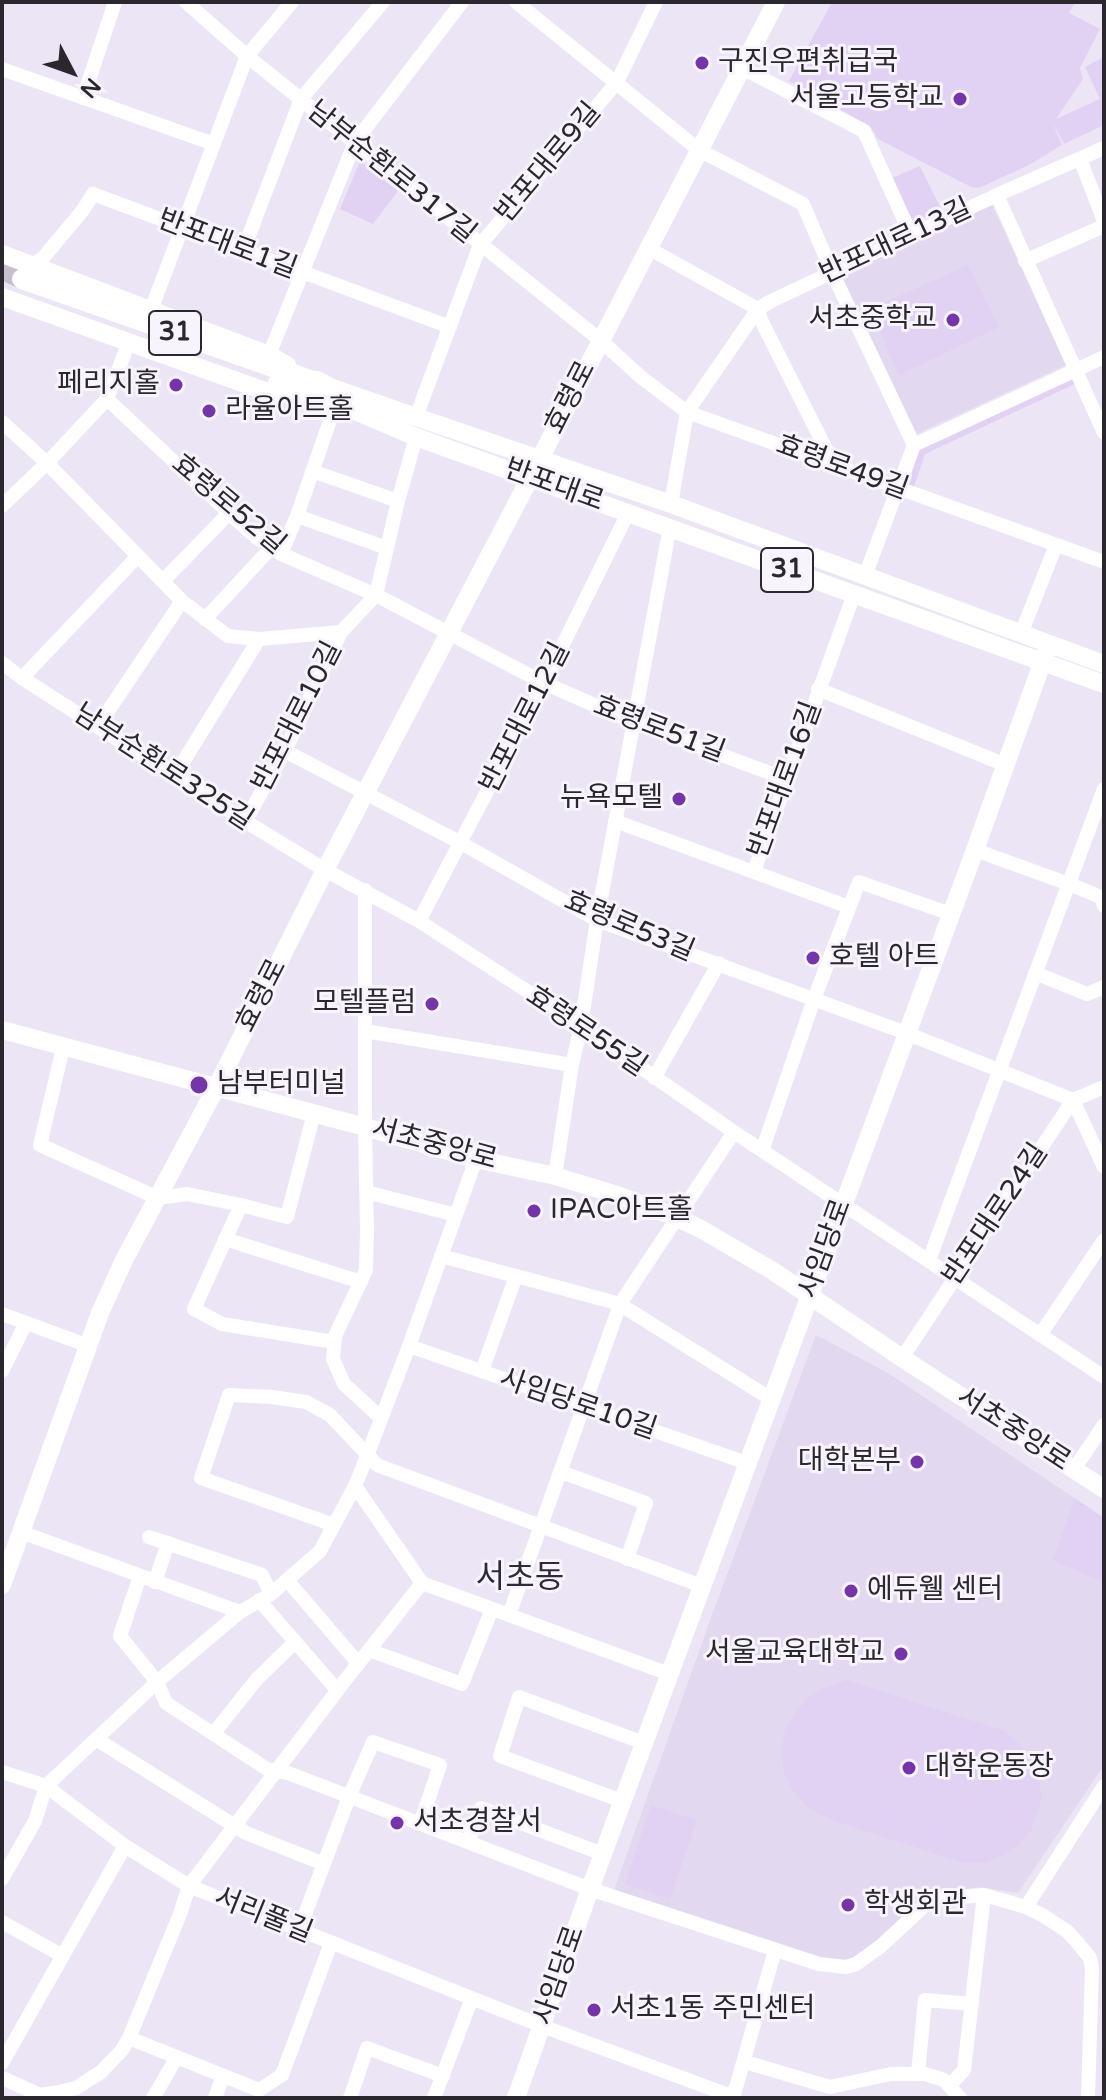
<!DOCTYPE html>
<html>
<head>
<meta charset="utf-8">
<style>
  body { margin:0 }
  #map { position:relative; width:1106px; height:2100px; overflow:hidden; background:#ece5f6; font-family:"Varela Round",sans-serif }
  canvas { display:block }
  .frame { position:absolute; inset:0; border:4px solid #2a282e; pointer-events:none }
  .north { position:absolute; left:32px; top:32px; width:80px; height:80px; -webkit-text-stroke:6px #f8f4fe; paint-order:stroke; rotate:131deg; font-size:22px; font-weight:700; line-height:32px; text-align:center; color:#2a282e }
  .north::after { content:''; display:block; margin:auto; width:28px; height:36px; background:#2a282e; clip-path:polygon(50% 0,100% 100%,50% 72%,0 100%) }
</style>
</head>
<body>
<div id="map">
<canvas width="1106" height="2100"></canvas>
<div class="frame"></div>
<div class="north">N</div>
</div>
<script>
const c = document.querySelector('canvas').getContext('2d');
c.lineJoin = 'round';
function paint(path, color) {
  c.fillStyle = color;
  c.fill(path, 'evenodd');
}
function toPath(rows) {
  const path = new Path2D();
  for (const r of rows) {
    path.moveTo(r[0], r[1]);
    for (let i = 2; i < r.length; i += 2) path.lineTo(r[i], r[i + 1]);
  }
  return path;
}
function trace(path, color, width, dash) {
  c.strokeStyle = color;
  c.lineWidth = width;
  c.lineCap = dash ? 'butt' : 'round';
  c.setLineDash(dash || []);
  c.stroke(path);
}
function label(font, color, halo, rows, align = 'center') {
  c.font = font + ' "Varela Round","Noto Sans KR",sans-serif';
  c.lineWidth = 6;
  c.setLineDash([]);
  c.textBaseline = 'middle';
  c.strokeStyle = halo;
  c.fillStyle = color;
  for (const [text, x, y, turn = 0] of rows) {
    c.save();
    c.translate(x, y);
    c.rotate((+turn || 0) * Math.PI / 180);
    c.textAlign = isNaN(turn) ? turn : align;
    if (halo) c.strokeText(text, 0, 0);
    c.fillText(text, 0, 0);
    c.restore();
  }
}
paint(toPath([
  [992,205,1066,365,914,435,841,275],
  [816,1335,888,1373,1104,1518,1104,1765,1018,1893,981,1887,945,1892,859,1957,837,1962,777,1944,614,1890,712,1615]
]), '#e2d8ef');
paint(toPath([
  [832,2,1075,2,1069,13,1100,29,1080,68,1083,79,1056,119,1100,99,1085,67,1104,57,1104,125,1064,144,1053,123,1062,145,1027,166,979,188,971,187,878,139,870,126,789,81],
  [360,161,398,191,373,224,340,209],
  [920,166,941,209,909,224,890,179],
  [968,265,999,327,899,375,870,309],
  [1072,377,1075,384,925,454,914,487,908,485,920,447],
  [1075,1498,1104,1518,1104,1583,1053,1560],
  [846,1680,1005,1731,1021,1746,1033,1763,1039,1780,1042,1798,1031,1831,1018,1845,1002,1856,983,1863,960,1862,829,1819,809,1808,794,1792,784,1773,781,1752,785,1730,795,1713,809,1697,827,1687],
  [651,1805,697,1820,670,1899,625,1884]
]), '#e1d2f3');
trace(toPath([
  [2,269,22,279]
]), '#c5bfce', 20, [20, 10]);
trace(toPath([
  [186,2,247,56,600,340,642,378,687,412,1104,562],
  [516,2,699,150,803,204,832,272,914,445],
  [742,68,864,131,911,235],
  [2,69,214,144],
  [83,98,115,2],
  [1080,159,1104,221],
  [997,195,1104,433],
  [648,248,758,309,761,320,834,465],
  [243,251,301,99,383,2],
  [1025,261,1104,226],
  [32,265,43,258,83,210,93,194,450,327],
  [151,310,247,56,292,2],
  [269,355,355,142,462,2],
  [107,399,229,513,257,538,281,554,376,595,544,683,633,722,786,779],
  [416,417,480,245,617,82,656,2],
  [2,422,47,463,182,601,228,636,259,639,341,632],
  [312,471,398,501],
  [671,504,687,412,758,309,769,302,997,195,1104,148],
  [2,506,47,463,107,399,129,342],
  [297,516,387,548],
  [281,554,297,516,336,403],
  [865,576,914,445,1104,357],
  [163,581,229,513],
  [205,619,271,548],
  [1021,634,1056,545],
  [2,663,22,678,245,821,325,870,419,921,581,1026,734,1132,1104,1377],
  [22,678,137,557],
  [818,689,1006,765],
  [98,726,182,601],
  [285,751,461,843,597,920,906,1033,1073,1100,1104,1167],
  [175,775,259,639],
  [245,821,285,751,341,632,376,595,398,501,416,437],
  [615,821,849,907],
  [975,850,1069,884,1101,897,1104,906],
  [754,871,854,594],
  [365,890,365,1127,367,1230,366,1270,335,1336,333,1359,344,1384,381,1418],
  [419,921,544,683,628,513],
  [1035,973,1087,994,1104,987],
  [365,1031,572,1065],
  [63,1048,40,1145,158,1198,187,1194,241,1205,287,1217,314,1113],
  [654,1078,719,963],
  [762,1151,814,999,859,882,951,914],
  [555,1176,572,1065,581,1026,597,920,670,527],
  [366,1192,456,1215],
  [241,1205,194,1309,222,1324,334,1342],
  [225,1239,361,1282],
  [441,1256,613,1302,629,1310,771,1399],
  [929,1260,1104,789],
  [2,1314,89,1346],
  [1040,1335,1104,1240],
  [409,1346,747,1463],
  [902,1358,1073,1100,1104,1087],
  [2,1371,26,1323],
  [482,1371,516,1276],
  [1074,1469,1104,1425],
  [561,1472,646,1503,627,1559],
  [355,1486,422,1583],
  [334,1525,201,1478,229,1395,272,1397,306,1402,330,1415,377,1465,702,1586],
  [21,1532,240,1612],
  [149,1537,262,1575,271,1594],
  [140,1576,120,1636,157,1682,166,1703,267,1769,288,1773,590,1889,819,1964,846,1967,856,1964,881,1946,924,1906,938,1899,984,1895,1026,1907,1044,1916,1068,1932,1077,1942,1090,1958,1092,1968,1088,2098],
  [287,1580,358,1663],
  [155,1582,168,1543],
  [422,1583,669,1674],
  [259,1600,337,1690],
  [509,1615,617,1313,624,1298,734,1132],
  [369,1650,462,1684,492,1609],
  [213,1734,257,1679,295,1642],
  [96,1739,246,1833,324,1864],
  [2,1772,46,1786,125,1846,189,1886,542,2026,734,2097],
  [622,1801,500,1756,519,1697,644,1743],
  [468,1842,481,1808,603,1854],
  [2,1879,35,1821,46,1786,157,1682,240,1612,271,1594,320,1551,355,1486,367,1456,409,1346,476,1159],
  [1026,1907,1104,1786],
  [2,1922,63,1956],
  [299,1930,349,1797,373,1742,440,1765,420,1824],
  [129,2038,259,2090,282,2075,331,1943],
  [745,2062,830,2087,891,2074,925,2074,944,2080,960,2098],
  [2,2063,125,1846],
  [918,2073,925,2000,972,2004],
  [2,2078,40,2095,54,2093,76,2088,101,2072,122,2050,129,2038,180,1914,189,1886,343,1683,422,1583],
  [950,2085,964,2070,984,1895],
  [153,2098,177,2057],
  [215,2098,223,2076],
  [350,2098,367,2048,443,2076],
  [434,2098,472,1998],
  [733,2098,775,1950]
]), '#fff', 14);
trace(toPath([
  [2,254,269,355,287,365],
  [2,297,265,391,315,397,336,403,416,437,1104,684],
  [317,380,327,386,416,417,671,504,1104,664],
  [2,1030,365,1127,476,1159,555,1176,614,1194,668,1214,699,1228,773,1271,902,1358,1104,1489],
  [2,1585,100,1313,124,1260,216,1088,325,870,530,478,776,2],
  [516,2098,590,1889,975,850,1049,644]
]), '#fff', 18);
trace(toPath([
  [22,279,327,386],
  [278,383,315,397]
]), '#fff', 20);
for (const [x, y, r, color] of [
  [702,63,8,"#7435aa"],
  [960,99,8,"#7435aa"],
  [953,320,8,"#7435aa"],
  [176,385,8,"#7435aa"],
  [209,411,8,"#7435aa"],
  [679,799,8,"#7435aa"],
  [813,958,8,"#7435aa"],
  [432,1004,8,"#7435aa"],
  [199,1085,10,"#7435aa"],
  [534,1211,8,"#7435aa"],
  [917,1462,8,"#7435aa"],
  [851,1591,8,"#7435aa"],
  [901,1654,8,"#7435aa"],
  [909,1768,8,"#7435aa"],
  [397,1823,8,"#7435aa"],
  [848,1905,8,"#7435aa"],
  [594,2010,8,"#7435aa"]
]) {
  const dot = new Path2D();
  dot.arc(x, y, r, 0, 2 * Math.PI);
  c.fillStyle = color;
  c.fill(dot);
  trace(dot, '#f8f4fe', 3);
}
for (const [x, y, w] of [
  [175,333,52],
  [787,570,52]
]) {
  const box = new Path2D();
  box.roundRect(x - w / 2, y - 22, w, 44, 6);
  c.fillStyle = '#f8f4fe';
  c.fill(box);
  trace(box, '#2a282e', 2);
}
label('bold 26px', '#2a282e', null, [
  ["31",175,333],
  ["31",787,570]
]);
label('28px', '#2a282e', '#f8f4fe', [
  ["구진우편취급국",718,63],
  ["서울고등학교",944,99,"right"],
  ["서초중학교",937,320,"right"],
  ["페리지홀",160,385,"right"],
  ["라율아트홀",225,411],
  ["뉴욕모텔",663,799,"right"],
  ["호텔 아트",829,958],
  ["모텔플럼",416,1004,"right"],
  ["남부터미널",217,1085],
  ["IPAC아트홀",550,1211],
  ["대학본부",901,1462,"right"],
  ["에듀웰 센터",867,1591],
  ["서울교육대학교",885,1654,"right"],
  ["대학운동장",925,1768],
  ["서초경찰서",413,1823],
  ["학생회관",864,1905],
  ["서초1동 주민센터",610,2010]
], 'left');
label('28px', '#2a282e', '#f8f4fe', [
  ["반포대로9길",549,163,-50],
  ["남부순환로317길",391,173,39],
  ["반포대로13길",896,242,-25],
  ["반포대로1길",227,245,21],
  ["효령로",571,398,-63],
  ["효령로49길",842,468,20],
  ["반포대로",554,486,20],
  ["효령로52길",228,505,40],
  ["반포대로10길",298,717,-63],
  ["반포대로12길",526,718,-63],
  ["효령로51길",659,730,21],
  ["남부순환로325길",163,768,33],
  ["반포대로16길",786,780,-70],
  ["효령로53길",629,927,23],
  ["효령로",262,996,-63],
  ["효령로55길",586,1032,34],
  ["서초중앙로",434,1145,15],
  ["반포대로24길",996,1215,-56],
  ["사임당로",826,1249,-70],
  ["사임당로10길",578,1405,19],
  ["서초중앙로",1013,1430,33],
  ["서리풀길",263,1916,22],
  ["사임당로",560,1976,-71]
]);
label('32px', '#302a37', '#f8f4fe', [
  ["서초동",520,1579]
]);
</script>
</body>
</html>
